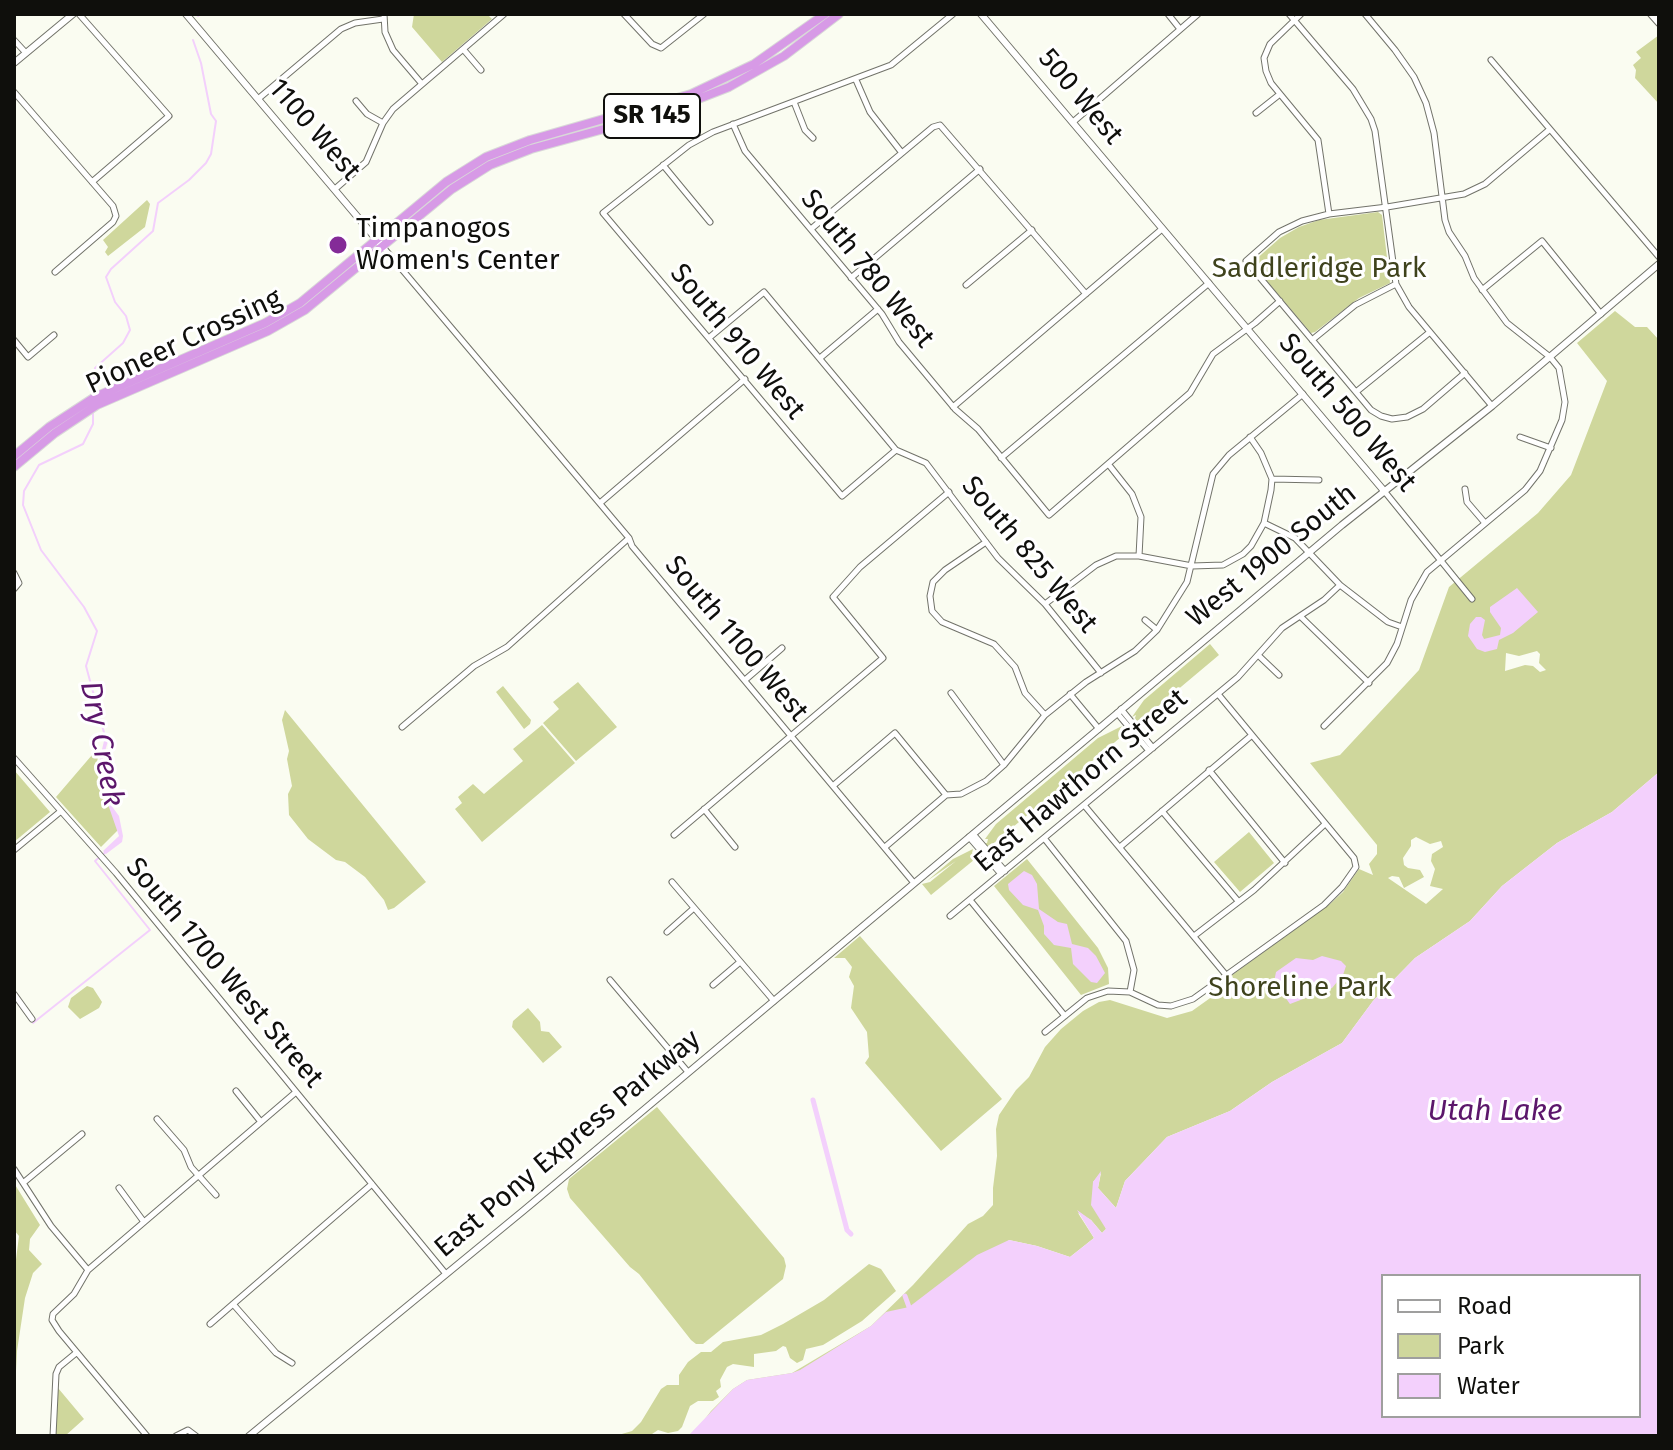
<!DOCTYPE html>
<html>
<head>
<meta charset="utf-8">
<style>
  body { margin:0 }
  #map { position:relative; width:1673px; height:1450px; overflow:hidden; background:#fafcf1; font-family:"Fira Sans",sans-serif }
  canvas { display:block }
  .frame { position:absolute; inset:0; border:16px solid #0f0f0c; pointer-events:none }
  .legend { position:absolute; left:1381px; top:1274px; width:260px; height:144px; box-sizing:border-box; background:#fff; border:2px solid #9f9f9e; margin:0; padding:10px 14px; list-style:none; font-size:24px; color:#0f0f0c }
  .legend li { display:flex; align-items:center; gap:16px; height:40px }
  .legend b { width:40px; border:2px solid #9f9f9e }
</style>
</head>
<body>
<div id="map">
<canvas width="1673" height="1450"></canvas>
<div class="frame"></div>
<ul class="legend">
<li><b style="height:10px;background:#fff"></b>Road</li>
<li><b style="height:22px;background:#cfd79c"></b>Park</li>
<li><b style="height:22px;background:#f3d0fc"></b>Water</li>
</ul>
</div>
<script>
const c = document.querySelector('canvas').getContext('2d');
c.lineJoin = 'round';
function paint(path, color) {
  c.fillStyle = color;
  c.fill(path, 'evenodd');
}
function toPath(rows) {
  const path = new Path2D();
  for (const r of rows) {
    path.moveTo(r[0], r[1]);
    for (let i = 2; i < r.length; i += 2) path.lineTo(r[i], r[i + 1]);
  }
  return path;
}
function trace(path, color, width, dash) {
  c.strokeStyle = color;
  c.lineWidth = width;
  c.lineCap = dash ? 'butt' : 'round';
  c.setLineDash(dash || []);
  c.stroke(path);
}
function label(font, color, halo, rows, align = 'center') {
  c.font = font + ' "Fira Sans",sans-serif';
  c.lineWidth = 6;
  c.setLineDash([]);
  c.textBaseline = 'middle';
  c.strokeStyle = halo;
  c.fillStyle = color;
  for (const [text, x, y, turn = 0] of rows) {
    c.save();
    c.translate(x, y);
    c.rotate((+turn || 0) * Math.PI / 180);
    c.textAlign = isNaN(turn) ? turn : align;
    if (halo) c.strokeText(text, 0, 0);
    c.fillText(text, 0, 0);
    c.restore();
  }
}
paint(toPath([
  [414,14,487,14,492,19,442,62,412,27],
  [1659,35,1659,104,1635,78,1636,70,1633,65,1641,58,1636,52],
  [147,200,150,204,145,227,108,256,105,252,108,247,103,240],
  [1378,212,1382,215,1390,283,1359,298,1315,332,1311,333,1254,266,1254,261,1280,238,1299,227,1319,220],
  [1615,311,1635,327,1647,327,1659,340,1659,772,1612,812,1557,843,1502,886,1470,921,1415,958,1373,1001,1342,1043,1272,1082,1230,1111,1167,1137,1125,1181,1116,1208,1098,1188,1101,1173,1093,1182,1106,1229,1102,1233,1091,1220,1078,1213,1094,1238,1070,1257,1037,1246,1009,1240,978,1282,692,1436,711,1411,733,1389,747,1380,792,1373,871,1326,913,1285,968,1224,983,1216,993,1205,993,1188,997,1156,996,1129,999,1115,1016,1090,1029,1077,1045,1047,1061,1029,1083,1011,1099,1002,1110,1000,1167,1018,1192,1011,1234,981,1232,975,1330,904,1343,892,1359,869,1373,875,1369,864,1377,854,1377,845,1310,763,1340,755,1419,670,1449,587,1538,513,1571,475,1607,381,1577,343],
  [1537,651,1540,654,1539,663,1546,670,1540,672,1533,666,1525,665,1505,671,1506,653,1519,656],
  [1416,837,1430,844,1441,841,1443,847,1432,854,1431,861,1435,869,1430,886,1443,889,1426,904,1388,878,1392,876,1399,877,1404,888,1424,877,1420,870,1408,868,1404,865,1403,858,1411,846,1411,840],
  [1210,644,1219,655,1138,723,1135,718,1136,715,1132,717,1144,700],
  [578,682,617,727,576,761,543,723,559,709,553,702],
  [503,686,531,720,530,724,524,729,496,692],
  [285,710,426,882,394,908,388,910,384,900,365,877,345,862,336,860,308,839,289,815,288,794,292,786,287,759,289,751,282,720],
  [542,725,575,763,482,842,455,809,462,803,458,797,473,784,484,794,523,761,513,749],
  [1122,726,1120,729,1127,732,989,847,1001,863,985,843,987,843,988,839,985,839,996,824,1098,738],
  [98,748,100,748,97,762,118,830,101,847,56,797],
  [14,770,50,812,14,842],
  [1249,832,1274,863,1240,892,1214,862],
  [973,849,972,853,978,853,977,850,993,869,980,855,931,895,922,884,930,882,956,861,927,881,953,859],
  [1027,859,1098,948,1108,968,1109,984,1081,995,994,886],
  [860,936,1002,1099,941,1151,865,1063,869,1057,867,1032,851,1008,854,986,849,977,852,967,845,958,834,958],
  [87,986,93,988,102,1002,99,1008,80,1019,68,1007,71,998],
  [528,1008,540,1022,541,1031,549,1032,562,1047,543,1063,512,1027,513,1021],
  [657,1107,784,1258,786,1266,783,1279,703,1344,696,1344,691,1340,639,1274,630,1267,570,1198,567,1189,569,1179],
  [14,1183,40,1225,30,1239,29,1250,42,1264,33,1273,25,1298,17,1351,14,1411,14,1275,19,1236,14,1230],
  [869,1264,881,1269,896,1291,862,1321,823,1345,806,1349,803,1360,797,1363,790,1358,786,1347,783,1346,776,1351,754,1354,754,1367,733,1364,727,1367,720,1380,721,1387,716,1391,719,1397,713,1401,698,1401,690,1406,682,1427,678,1431,668,1433,658,1430,649,1436,615,1436,632,1431,641,1422,661,1389,667,1385,679,1385,679,1375,688,1362,701,1352,711,1352,723,1342,761,1335,783,1324,824,1300],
  [58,1388,84,1419,65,1436,55,1436]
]), '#cfd79c');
paint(toPath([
  [1517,588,1538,612,1513,633,1499,640,1497,649,1485,652,1477,649,1468,636,1470,624,1476,617,1481,617,1485,620,1482,635,1484,639,1500,635,1501,628,1490,612,1490,607],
  [104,741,108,741,101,765,108,801,119,816,123,836,122,842,106,854,103,851,119,836,102,787,99,762],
  [1659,772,1659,1436,688,1436,733,1389,747,1380,792,1373,800,1370,871,1326,886,1312,909,1307,977,1255,1009,1240,1037,1246,1070,1257,1094,1238,1077,1210,1091,1220,1102,1233,1106,1229,1091,1205,1093,1182,1101,1171,1098,1188,1116,1208,1125,1181,1167,1137,1230,1111,1272,1082,1342,1043,1373,1001,1415,958,1470,921,1502,886,1557,843,1612,812],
  [1383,1276,1639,1276,1639,1416,1383,1416],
  [1024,871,1032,875,1037,884,1039,909,1058,922,1067,924,1072,944,1088,948,1096,956,1105,973,1097,983,1091,982,1073,964,1071,948,1054,945,1044,934,1044,926,1038,910,1023,905,1009,890,1008,884],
  [1322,956,1341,961,1346,966,1343,975,1332,988,1290,1004,1274,982,1276,972,1296,958,1313,960]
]), '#f3d0fc');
trace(toPath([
  [198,16,201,14],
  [92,397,95,368,123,343,130,330,126,316,115,302,106,277,111,269,153,231,158,203,189,180,206,163,211,154,216,121,211,114,201,63,193,40],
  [93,411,93,424,83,444,39,465,24,491,23,505,41,550,84,607,97,631,86,666,106,740],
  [33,1023,150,930,95,861,107,851]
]), '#f3d0fc', 2);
trace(toPath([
  [813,1100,847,1230,851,1234],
  [905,1296,909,1307]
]), '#f3d0fc', 5);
const minor = toPath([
  [79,14,169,116,92,182],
  [384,14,385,32,393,50,422,84],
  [624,14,652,44,661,48,704,14],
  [1168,14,1180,29],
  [1289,14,1353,89,1371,119,1375,131,1396,284,1409,307,1492,406],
  [1301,14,1270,44,1264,58,1266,71,1271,83,1318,140,1329,214],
  [14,40,26,53],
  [463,49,481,70],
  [1491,60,1659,257],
  [856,80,870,112,902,153],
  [14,92,113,206,116,216,113,222,55,272],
  [258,99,341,29,355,23,383,19],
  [356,101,367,114,383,123],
  [794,102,805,130,813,138],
  [1256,113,1280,94],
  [1073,122,1198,14],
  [733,124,745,151,882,314,899,342,955,409,978,429,1049,515,1190,393,1213,354,1255,323,1280,301],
  [663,165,710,222],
  [335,189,366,162,383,123,393,109,504,14],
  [811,229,933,127,940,125,1086,294],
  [383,247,629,538,632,546,914,883],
  [851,278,980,169],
  [966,285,1032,230],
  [1482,290,1542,241,1601,314],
  [710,337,764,292,896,450,926,463,998,558,1045,604,1101,673],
  [14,340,28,357,54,335],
  [1312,340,1355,305,1396,284],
  [820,358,878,309],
  [1465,373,1423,409,1407,417,1392,419,1381,416,1371,410,1246,261,1279,232,1302,221,1329,214,1387,207,1464,194,1485,184,1549,130],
  [1356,392,1430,332],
  [953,407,1162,229],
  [1520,437,1551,448],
  [896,450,842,496,603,213,689,145,713,132,891,65,953,14],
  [1001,458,1209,283],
  [1109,465,1132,494,1141,517,1139,556],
  [1272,479,1319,480],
  [1465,489,1467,502,1485,523],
  [1385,492,1472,599],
  [600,503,745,379],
  [1264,523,1295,538,1340,585,1388,622,1402,627],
  [986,542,945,570,933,582,930,596,932,611,942,622,994,644,1015,667,1025,693,1045,715],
  [14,573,19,583,14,589],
  [1045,604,1096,565,1116,556,1139,556,1192,566,1223,565,1243,554,1251,546,1264,523,1271,490,1272,479,1261,453,1250,437],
  [1300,616,1369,683],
  [1157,630,1187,582,1213,474,1229,455,1303,394],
  [1258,655,1279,675],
  [745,680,782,648],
  [951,693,1004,765],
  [1070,694,1099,729],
  [1121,709,1153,748],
  [1117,713,1149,751],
  [1324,726,1387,663,1397,644,1411,600,1427,572,1525,490,1540,471,1562,420,1565,402,1559,368,1550,357,1507,323,1474,278,1465,256,1449,232,1445,220,1434,133,1426,103,1414,77,1395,50,1365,14],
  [402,727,474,666,507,647,629,538],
  [14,758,116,873,446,1274],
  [1209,770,1285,863],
  [834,785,895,733,946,795],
  [1084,805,1226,975],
  [704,809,735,847],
  [1162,811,1238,901],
  [973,834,1005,871],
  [674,835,883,658,833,597,860,567,949,492],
  [969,837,1001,874],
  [1044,838,1126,941,1134,970,1130,992],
  [885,847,946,795,961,794,986,781,1004,765,1045,715,1086,682,1135,651,1157,630,1145,620],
  [1120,847,1252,735],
  [14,850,61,811],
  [672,882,774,1001],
  [970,900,1065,1016],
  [950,916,1238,677,1282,628,1324,600,1340,585],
  [667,932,694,908],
  [1194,936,1254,890,1325,824],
  [610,980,688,1072],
  [713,985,740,962],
  [14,994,32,1019],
  [1045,1032,1087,998,1108,991,1130,992,1158,1005,1171,1006,1193,999,1324,905,1342,887,1356,867,1354,858,1218,694],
  [236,1091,261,1122],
  [157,1119,184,1150,191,1167,216,1195],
  [14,1169,51,1226,88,1270],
  [23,1183,82,1134],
  [119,1188,144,1222],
  [233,1304,276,1353,292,1363],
  [210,1324,372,1184],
  [53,1436,56,1374,59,1367,76,1353],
  [147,1436,59,1331,52,1320,53,1314,74,1294,88,1270,296,1092],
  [176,1436,188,1430,196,1436]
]);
const tertiary = toPath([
  [186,14,383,247],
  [981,14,1385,492],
  [1651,14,1659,23],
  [14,63,73,14],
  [249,1436,523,1211,1342,525,1492,406,1659,264]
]);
const trunk = toPath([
  [14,456,49,427,95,397,265,323,300,303,446,182,486,157,530,140,691,94,754,64,825,14],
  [14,467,55,433,97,405,268,331,305,310,452,189,490,165,531,149,662,113,729,87,784,56,839,14]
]);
trace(minor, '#72736a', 7);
trace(tertiary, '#72736a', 8);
trace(trunk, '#d9d9d8', 10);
trace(minor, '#fff', 5);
trace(tertiary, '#fff', 6);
trace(trunk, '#d79ae6', 8);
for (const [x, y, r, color] of [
  [338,245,10,"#842b98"]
]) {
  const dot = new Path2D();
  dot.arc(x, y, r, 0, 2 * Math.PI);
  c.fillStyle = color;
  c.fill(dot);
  trace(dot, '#fff', 3);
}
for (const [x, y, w] of [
  [652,116,96]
]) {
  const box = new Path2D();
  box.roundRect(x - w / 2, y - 22, w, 44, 6);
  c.fillStyle = '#fff';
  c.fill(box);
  trace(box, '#0f0f0c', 2);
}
label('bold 26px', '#0f0f0c', null, [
  ["SR 145",652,116]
]);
label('28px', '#0f0f0c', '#fff', [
  ["500 West",1080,97,50],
  ["1100 West",314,130,49],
  ["South 780 West",867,269,51],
  ["Pioneer Crossing",184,342,-25],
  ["South 910 West",737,342,50],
  ["South 500 West",1347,413,50],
  ["South 825 West",1029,555,50],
  ["West 1900 South",1272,556,-39],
  ["South 1100 West",736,639,50],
  ["East Hawthorn Street",1081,781,-40],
  ["South 1700 West Street",224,973,50],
  ["East Pony Express Parkway",568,1144,-40]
]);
label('28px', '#0f0f0c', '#fff', [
  ["Timpanogos",356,229],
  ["Women's Center",356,261]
], 'left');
label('28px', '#3f431d', '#fff', [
  ["Saddleridge Park",1319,269],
  ["Shoreline Park",1300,988]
]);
label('italic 30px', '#5c166b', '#fff', [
  ["Dry Creek",101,744,79],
  ["Utah Lake",1495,1112]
]);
</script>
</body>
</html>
